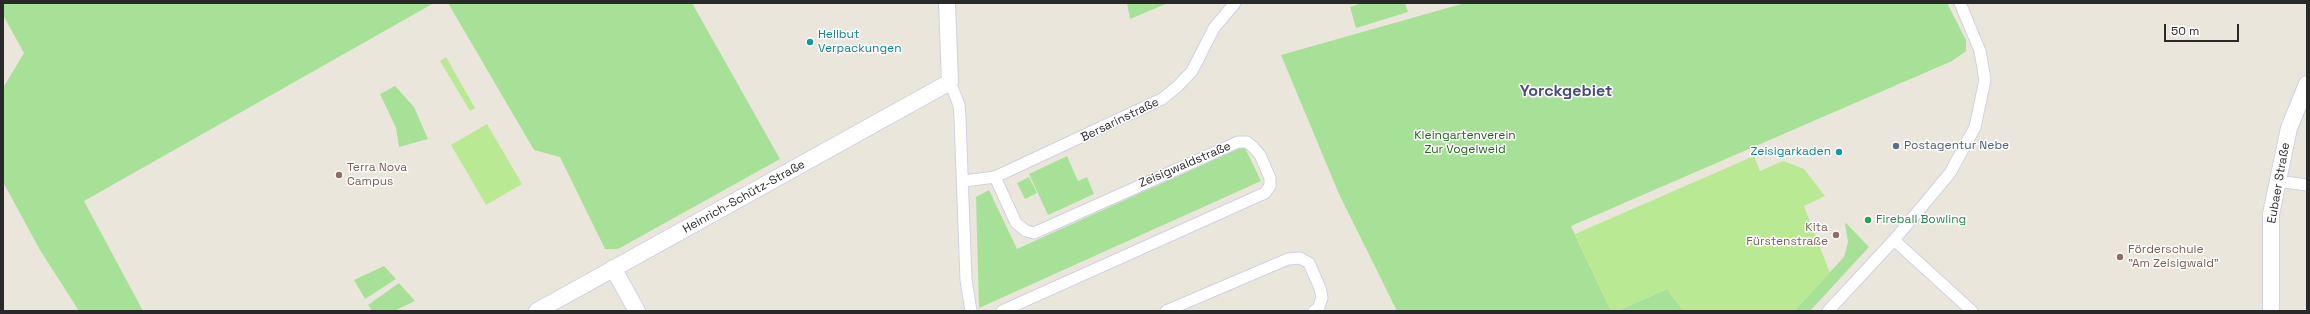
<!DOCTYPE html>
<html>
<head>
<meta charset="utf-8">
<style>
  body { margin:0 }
  #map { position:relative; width:2310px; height:314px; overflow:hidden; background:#ebe6db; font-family:"Space Grotesk",sans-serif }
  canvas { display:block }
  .frame { position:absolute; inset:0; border:4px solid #292929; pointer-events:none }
  .scale { position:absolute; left:2164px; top:24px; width:75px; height:18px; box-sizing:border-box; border:2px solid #292929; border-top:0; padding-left:5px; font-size:12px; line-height:14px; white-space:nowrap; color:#292929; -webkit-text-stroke:3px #fff; paint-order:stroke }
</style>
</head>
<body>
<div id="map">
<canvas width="2310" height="314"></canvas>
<div class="frame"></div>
<div class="scale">50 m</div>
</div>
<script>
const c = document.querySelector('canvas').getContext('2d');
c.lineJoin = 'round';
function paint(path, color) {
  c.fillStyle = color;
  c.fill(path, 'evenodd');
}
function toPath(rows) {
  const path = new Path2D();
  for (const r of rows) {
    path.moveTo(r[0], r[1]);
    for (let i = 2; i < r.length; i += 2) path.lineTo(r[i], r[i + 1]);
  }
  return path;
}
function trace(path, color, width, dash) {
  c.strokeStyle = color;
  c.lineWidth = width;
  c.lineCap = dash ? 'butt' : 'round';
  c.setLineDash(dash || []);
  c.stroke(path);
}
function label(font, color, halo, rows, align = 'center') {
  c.font = font + ' "Space Grotesk",sans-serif';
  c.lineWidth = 3;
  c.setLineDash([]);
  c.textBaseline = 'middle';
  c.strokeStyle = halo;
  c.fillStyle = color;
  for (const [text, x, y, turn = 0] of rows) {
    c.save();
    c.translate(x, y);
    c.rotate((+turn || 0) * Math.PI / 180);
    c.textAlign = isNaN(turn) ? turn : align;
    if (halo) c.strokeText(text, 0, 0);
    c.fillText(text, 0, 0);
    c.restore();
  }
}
paint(toPath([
  [3,3,434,3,84,201,143,311,79,311,40,250,3,182,3,88,24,53,3,15],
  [448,3,692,3,780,159,618,249,605,249,560,157,534,150],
  [1127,3,1168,3,1130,19],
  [1363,3,1405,3,1408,12,1356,28,1350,7],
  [1465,3,1947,3,1966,40,1966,51,1952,61,1571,226,1611,311,1397,311,1339,194,1281,55],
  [395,86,414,107,428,139,399,147,396,128,380,94],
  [1244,146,1261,181,979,308,976,197,989,190,1017,249],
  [1067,156,1078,181,1087,177,1094,194,1048,215,1029,174],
  [1029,177,1037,193,1025,199,1017,183],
  [1846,223,1869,247,1810,311,1794,311,1844,257,1848,242,1845,224],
  [384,266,396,279,365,299,354,280],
  [399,283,415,301,394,311,372,311,368,305],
  [1667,289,1684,311,1617,311]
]), '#a7e197');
paint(toPath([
  [446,57,475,108,470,111,440,61],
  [487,124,522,184,486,205,451,145],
  [1754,156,1760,171,1783,161,1804,169,1825,196,1804,206,1830,273,1794,311,1684,311,1667,289,1617,311,1611,311,1575,234]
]), '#bae993');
const street = toPath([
  [950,82,959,105,960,118,966,280,971,311],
  [995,177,1016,223,1026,231,1034,233,1238,142,1247,142,1253,147,1260,155,1270,178,1270,186,1265,193,1002,311],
  [964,181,995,177,1162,99,1178,86,1192,71,1214,28,1235,3],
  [2277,181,2307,185],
  [1894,240,1972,311],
  [1166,311,1288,259,1300,258,1309,263,1320,288,1322,298,1318,309,1314,311],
  [1828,311,1894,240,1950,173,1975,127,1985,80,1980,51,1960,3]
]);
const secondary = toPath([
  [613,268,637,311],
  [537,311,950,82,947,3],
  [2271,311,2271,214,2289,128,2307,84]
]);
trace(street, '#d0d1e2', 13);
trace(secondary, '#d0d1e2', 18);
trace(street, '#fff', 11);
trace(secondary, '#fff', 16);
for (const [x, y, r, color] of [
  [810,42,4,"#0f9aa8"],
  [1896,146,4,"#5c6f8a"],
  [1839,152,4,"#0f9aa8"],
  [339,175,4,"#8d6e63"],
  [1868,220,4,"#2e9e5b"],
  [1836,235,4,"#8d6e63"],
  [2120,257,4,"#8d6e63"]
]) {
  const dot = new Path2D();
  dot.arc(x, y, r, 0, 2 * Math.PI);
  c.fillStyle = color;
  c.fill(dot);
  trace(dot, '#fff', 1.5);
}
label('12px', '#0d838f', '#fff', [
  ["Hellbut",818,35],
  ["Verpackungen",818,49],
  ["Zeisigarkaden",1831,152,"right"]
], 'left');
label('12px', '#292929', '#fff', [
  ["Bersarinstraße",1120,120,-26],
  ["Zeisigwaldstraße",1185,165,-23],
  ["Eubaer Straße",2279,183,-80],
  ["Heinrich-Schütz-Straße",744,197,-29]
]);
label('12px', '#21641b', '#fff', [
  ["Kleingartenverein",1465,136],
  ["Zur Vogelweid",1465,150]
]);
label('12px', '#4e5e75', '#fff', [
  ["Postagentur Nebe",1904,146]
], 'left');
label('12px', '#785e54', '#fff', [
  ["Terra Nova",347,168],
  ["Campus",347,182],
  ["Kita",1828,228,"right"],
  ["Fürstenstraße",1828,242,"right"],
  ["Förderschule",2128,250],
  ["\"Am Zeisigwald\"",2128,264]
], 'left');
label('12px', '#27864d', '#fff', [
  ["Fireball Bowling",1876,220]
], 'left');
label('bold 16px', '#4a4d79', '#fff', [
  ["Yorckgebiet",1566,92]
]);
</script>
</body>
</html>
